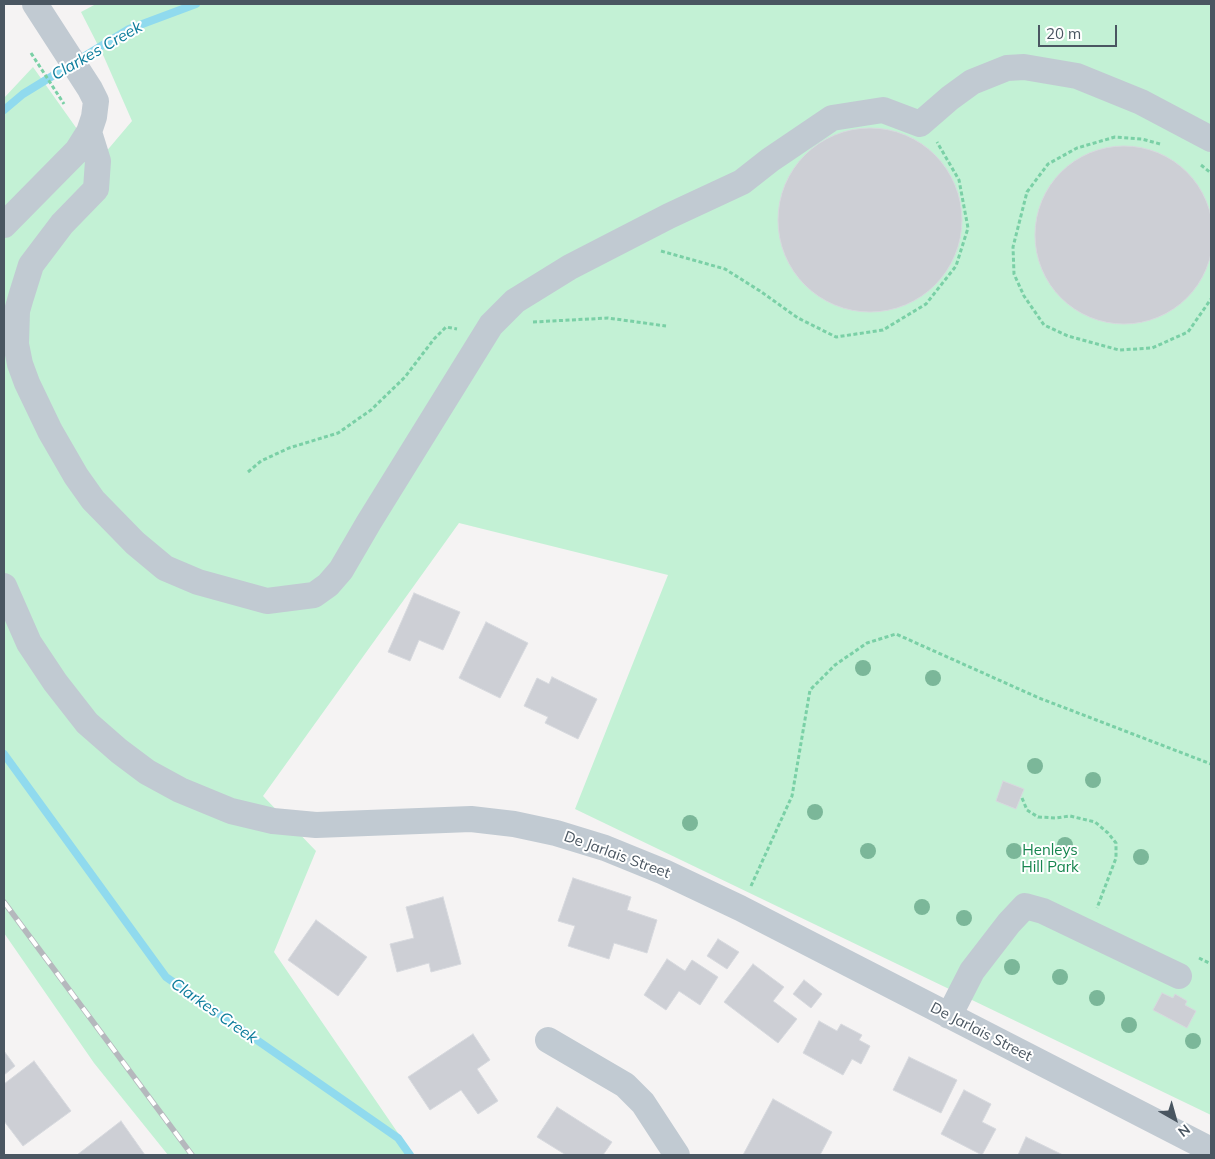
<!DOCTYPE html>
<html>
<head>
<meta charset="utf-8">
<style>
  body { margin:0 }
  #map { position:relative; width:1215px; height:1159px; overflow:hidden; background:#f5f3f3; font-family:Mulish,sans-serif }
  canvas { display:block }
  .frame { position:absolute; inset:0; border:5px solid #4a5661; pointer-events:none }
  .north { position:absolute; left:1150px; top:1094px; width:50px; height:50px; -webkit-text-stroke:4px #fff; paint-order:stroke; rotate:142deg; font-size:14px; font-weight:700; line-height:20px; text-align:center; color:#4a5661 }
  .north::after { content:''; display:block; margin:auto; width:18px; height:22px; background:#4a5661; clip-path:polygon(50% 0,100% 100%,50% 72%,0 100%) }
  .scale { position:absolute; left:1038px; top:25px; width:79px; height:22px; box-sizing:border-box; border:2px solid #4a5661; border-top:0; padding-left:6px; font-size:15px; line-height:18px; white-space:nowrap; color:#4a5661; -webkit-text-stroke:4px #fff; paint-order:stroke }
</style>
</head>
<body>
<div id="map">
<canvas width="1215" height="1159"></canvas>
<div class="frame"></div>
<div class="north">N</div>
<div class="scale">20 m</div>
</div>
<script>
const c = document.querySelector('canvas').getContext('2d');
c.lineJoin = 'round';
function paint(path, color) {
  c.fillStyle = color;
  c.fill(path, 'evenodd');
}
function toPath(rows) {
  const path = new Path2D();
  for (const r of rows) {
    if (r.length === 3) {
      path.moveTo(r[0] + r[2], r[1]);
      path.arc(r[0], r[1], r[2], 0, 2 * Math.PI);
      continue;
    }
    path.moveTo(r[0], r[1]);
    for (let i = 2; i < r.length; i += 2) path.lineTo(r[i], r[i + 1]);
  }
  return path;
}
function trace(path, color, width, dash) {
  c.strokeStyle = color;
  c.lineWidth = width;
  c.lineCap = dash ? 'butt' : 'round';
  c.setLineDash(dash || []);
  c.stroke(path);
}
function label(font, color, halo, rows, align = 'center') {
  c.font = font + ' Mulish,sans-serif';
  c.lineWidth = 4;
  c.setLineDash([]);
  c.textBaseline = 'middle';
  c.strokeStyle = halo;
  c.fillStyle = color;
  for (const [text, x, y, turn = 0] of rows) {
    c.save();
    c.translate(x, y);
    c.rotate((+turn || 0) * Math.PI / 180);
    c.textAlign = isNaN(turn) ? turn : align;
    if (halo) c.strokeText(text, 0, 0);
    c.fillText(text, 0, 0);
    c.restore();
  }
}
paint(toPath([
  [96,4,1211,4,1211,1115,575,809,668,575,459,523,263,796,316,851,274,952,413,1155,168,1155,94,1063,4,933,4,98,33,67,99,160,132,121,104,57,81,12]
]), '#c3f1d5');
trace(toPath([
  [4,110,23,94,129,29,196,4],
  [4,754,166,977,398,1138,410,1155]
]), '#90daee', 8);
const building = toPath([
  [870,220,92],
  [1124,235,89],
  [414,593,460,612,443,650,419,640,410,661,388,652,414,593],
  [486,622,528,643,500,698,459,678,486,622],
  [552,677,597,699,578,739,545,723,548,717,524,706,537,678,549,684,552,677],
  [1003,781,1024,789,1016,809,996,801,1003,781],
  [573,878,631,897,627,910,657,920,647,953,614,943,609,959,568,946,575,926,558,921,573,878],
  [443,897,461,964,431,972,429,963,397,972,390,944,414,938,406,907,443,897],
  [316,920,367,957,338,996,288,960,316,920],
  [718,939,739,952,727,969,707,956,718,939],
  [667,959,685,971,692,960,718,977,700,1005,679,991,666,1010,644,995,667,959],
  [753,964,784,987,773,1001,797,1019,778,1043,724,1002,753,964],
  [804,980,822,994,811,1008,793,994,804,980],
  [1162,993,1173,998,1175,994,1187,1001,1185,1005,1196,1011,1187,1028,1153,1010,1162,993],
  [819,1021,837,1031,841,1024,862,1035,859,1040,870,1046,861,1064,852,1059,843,1075,803,1053,819,1021],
  [473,1034,490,1060,477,1069,498,1101,478,1114,461,1090,430,1110,408,1077,473,1034],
  [4,1051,15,1066,4,1075,4,1051],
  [909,1057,957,1080,941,1113,893,1090,909,1057],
  [34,1061,71,1111,23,1146,4,1121,4,1084,34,1061],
  [964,1090,991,1104,982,1122,996,1129,982,1155,941,1134,964,1090],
  [773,1099,832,1132,820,1155,743,1155,773,1099],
  [557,1107,612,1142,603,1155,566,1155,537,1137,557,1107],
  [121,1121,145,1155,77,1155,121,1121],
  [1026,1137,1063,1155,1018,1155,1026,1137]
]);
paint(building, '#cdcfd5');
trace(building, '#d7d9de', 1);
trace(toPath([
  [31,53,64,104],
  [1160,144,1142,139,1115,137,1077,148,1048,164,1027,192,1013,247,1014,274,1024,296,1044,325,1068,336,1119,350,1152,348,1188,332,1211,299],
  [1201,165,1211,173],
  [661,251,725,269,760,291,798,318,836,337,883,330,926,304,956,266,968,228,959,180,937,142],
  [533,322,608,318,666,326],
  [248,472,261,461,289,448,338,433,371,410,405,377,434,339,446,327,457,329],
  [1022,798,1027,810,1038,817,1056,818,1070,816,1095,822,1108,833,1116,843,1116,858,1097,908],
  [751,886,792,796,810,690,835,665,867,643,896,634,1039,698,1211,764],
  [1199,958,1211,964]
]), '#7ad0a6', 3, [4, 2.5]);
trace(toPath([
  [89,132,98,161,96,189,62,224,31,265,21,297,17,311,16,344,20,364,27,383,50,431,76,476,93,500,135,543,165,568,198,582,267,601,314,595,328,585,341,570,369,522,491,325,515,301,570,267,669,216,742,182,770,160,832,118,883,110,920,124,950,98,972,82,1007,68,1024,67,1077,76,1141,102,1211,139],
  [4,225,77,151,89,132,94,117,96,101,90,89,35,4],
  [4,586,29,643,55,682,87,723,119,751,147,772,180,790,231,811,273,821,316,825,471,819,514,824,556,833,605,848,664,872,740,908,1211,1150],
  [949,1016,972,971,1009,923,1025,906,1043,911,1179,976],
  [548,1040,625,1085,643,1103,677,1155]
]), '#c1cad2', 26);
const rail = toPath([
  [4,902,192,1155]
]);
trace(rail, '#b5b8bd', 5.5);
trace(rail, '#fff', 4, [11]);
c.fillStyle = '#7bb799';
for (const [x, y] of [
  [863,668],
  [933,678],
  [1035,766],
  [1093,780],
  [815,812],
  [690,823],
  [1065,845],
  [868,851],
  [1014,851],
  [1141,857],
  [922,907],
  [964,918],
  [1012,967],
  [1060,977],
  [1097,998],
  [1129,1025],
  [1193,1041]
]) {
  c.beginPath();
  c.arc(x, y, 8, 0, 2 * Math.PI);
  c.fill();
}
label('15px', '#17864f', '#fff', [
  ["Henleys",1050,850],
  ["Hill Park",1050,867]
]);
label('15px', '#4a5661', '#fff', [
  ["De Jarlais Street",617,855,20],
  ["De Jarlais Street",981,1032,27]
]);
label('italic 16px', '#0c7c9b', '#fff', [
  ["Clarkes Creek",97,51,-30],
  ["Clarkes Creek",214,1011,35]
]);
</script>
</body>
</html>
